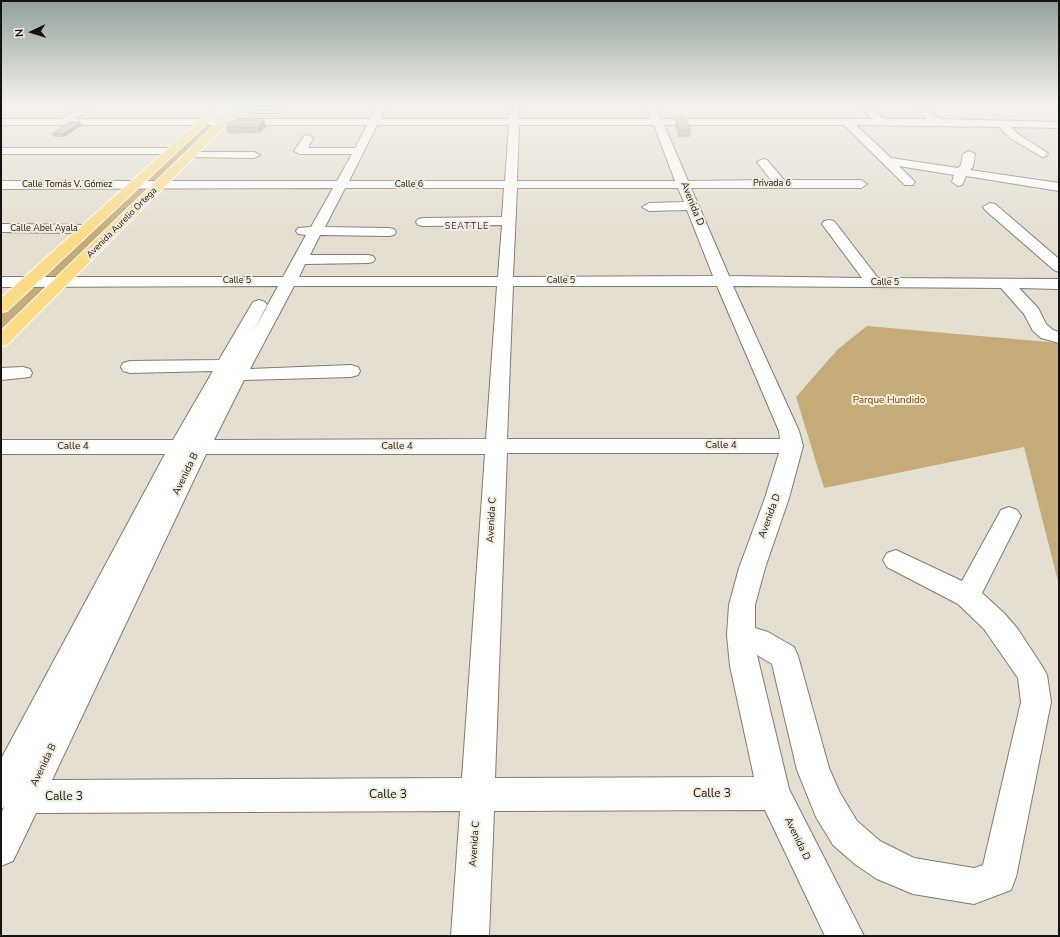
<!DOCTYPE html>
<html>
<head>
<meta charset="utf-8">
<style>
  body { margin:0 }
  #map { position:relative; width:1060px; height:937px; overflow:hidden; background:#e5dfd2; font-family:"Nunito Sans",sans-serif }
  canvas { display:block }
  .frame { position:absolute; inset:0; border:2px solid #15130f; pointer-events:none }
  .north { position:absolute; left:12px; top:12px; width:40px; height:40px; -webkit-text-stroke:3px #f2ecdf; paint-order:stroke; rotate:266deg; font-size:11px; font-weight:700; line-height:16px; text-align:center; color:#15130f }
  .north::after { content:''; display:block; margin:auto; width:14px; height:18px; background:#15130f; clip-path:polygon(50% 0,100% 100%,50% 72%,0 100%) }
</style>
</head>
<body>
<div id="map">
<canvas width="1060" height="937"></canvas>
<div class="frame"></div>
<div class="north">N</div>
</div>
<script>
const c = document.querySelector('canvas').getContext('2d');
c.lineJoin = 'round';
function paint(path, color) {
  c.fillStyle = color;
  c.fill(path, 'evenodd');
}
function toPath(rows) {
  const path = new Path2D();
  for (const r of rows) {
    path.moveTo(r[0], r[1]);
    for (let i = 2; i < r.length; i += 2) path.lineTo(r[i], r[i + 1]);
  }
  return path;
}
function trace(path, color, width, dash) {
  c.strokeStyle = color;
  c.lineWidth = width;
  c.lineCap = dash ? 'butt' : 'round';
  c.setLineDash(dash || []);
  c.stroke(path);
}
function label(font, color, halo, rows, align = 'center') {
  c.font = font + ' "Nunito Sans",sans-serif';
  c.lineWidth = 4;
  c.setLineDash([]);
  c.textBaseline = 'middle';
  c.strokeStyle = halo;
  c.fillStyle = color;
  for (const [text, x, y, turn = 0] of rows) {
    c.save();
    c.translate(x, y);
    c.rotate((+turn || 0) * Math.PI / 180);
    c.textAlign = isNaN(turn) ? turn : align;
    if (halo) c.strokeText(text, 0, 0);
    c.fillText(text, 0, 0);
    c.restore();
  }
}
paint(toPath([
  [209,124,220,124,161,183,143,183,204,126],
  [151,187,1,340,1,314,136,189],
  [867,326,1059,343,1059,585,1024,447,824,488,796,397,838,349]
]), '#c4ab78');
const minor = toPath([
  [85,104,97,104,75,119,370,119,377,104,387,104,380,119,509,119,510,104,520,104,519,119,651,119,645,104,655,104,661,119,872,119,856,104,867,104,884,119,927,119,908,104,919,104,940,119,1059,122,1059,128,1011,127,1018,134,1046,152,1048,154,1046,156,1042,157,1010,138,999,127,856,125,891,158,958,168,961,165,963,154,969,151,975,154,973,167,970,170,1059,183,1059,191,966,176,962,185,958,186,952,182,954,175,899,166,915,182,913,185,905,185,844,125,664,125,688,181,771,180,757,162,763,159,767,160,784,180,861,180,867,184,861,188,691,188,729,276,862,278,822,224,824,221,829,220,834,221,878,278,1059,279,1059,289,1019,288,1038,308,1046,324,1053,330,1059,332,1059,343,1041,338,1033,331,1024,314,1001,288,733,286,799,431,803,446,789,498,765,568,755,605,755,628,768,632,794,647,798,656,829,768,840,793,857,821,880,841,914,858,974,868,983,865,1021,702,1018,678,984,629,958,604,887,567,883,560,887,553,896,550,962,581,1001,510,1009,507,1017,510,1021,516,982,593,1004,613,1017,628,1042,666,1047,675,1051,702,1016,877,1011,890,974,904,913,894,877,879,856,865,833,845,816,817,797,770,772,664,757,655,789,789,864,936,825,936,765,810,494,811,489,936,451,936,460,811,36,813,13,861,1,866,1,813,4,807,1,809,1,759,165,454,1,454,1,440,173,440,213,371,130,373,123,371,121,367,123,363,130,361,219,360,253,302,259,300,265,302,267,305,252,334,278,286,1,287,1,277,283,277,306,235,298,234,296,231,298,228,311,227,333,188,1,189,1,181,337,181,352,154,300,154,294,151,304,136,308,135,313,138,308,148,355,148,367,125,1,125,1,119,61,119,85,104],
  [377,125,509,125,505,181,349,181,377,125],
  [519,125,654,125,675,181,517,181,519,125],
  [345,188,504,188,502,217,423,218,418,219,416,222,418,225,423,226,502,225,498,277,299,277,305,264,368,263,373,262,375,259,373,256,368,255,310,255,320,235,389,236,394,235,396,232,394,229,389,228,325,227,345,188],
  [517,188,678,188,684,202,649,203,642,207,649,211,687,210,713,276,513,277,517,188],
  [294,286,497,286,486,439,214,440,244,380,351,377,358,375,360,371,358,367,351,365,250,369,294,286],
  [513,286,717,286,779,431,780,439,507,439,513,286],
  [507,453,779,453,765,498,739,568,729,605,727,635,730,666,754,777,495,778,507,453],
  [206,454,485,454,462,778,52,780,206,454],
  [276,104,286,104,279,112,276,113,251,113,246,110,251,107,273,107,276,104],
  [1,148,171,148,177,151,171,154,1,154,1,148],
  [190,152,254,152,260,155,254,158,186,157,184,155,190,152],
  [990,203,995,204,1059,259,1059,272,1054,270,985,210,983,207,990,203],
  [1,224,86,225,91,226,93,229,91,232,86,233,1,232,1,224],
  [23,367,30,369,32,373,30,377,1,380,1,368,23,367]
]);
const major = toPath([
  [236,104,247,104,7,345,1,346,1,331,236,104],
  [214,109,217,110,219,112,217,114,7,311,1,312,1,298,211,110,214,109]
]);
trace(minor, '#817c71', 2);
trace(major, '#fff', 2);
paint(minor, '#fff');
paint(major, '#fedc87');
paint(toPath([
  [676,118,691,130,690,137,678,137,675,124],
  [264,120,266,127,260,133,228,134,226,127],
  [82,125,64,137,54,137,52,134]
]), '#a6a196');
paint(toPath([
  [264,120,266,127,260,133,258,127],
  [80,122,82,125,64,137,63,134]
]), '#87837a');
const building = toPath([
  [676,118,685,118,691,130,679,130,676,118],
  [237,120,264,120,258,127,226,127,230,122,237,120],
  [70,122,80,122,63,134,52,134,70,122]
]);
paint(building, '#c1bbaf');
trace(building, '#87837a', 1);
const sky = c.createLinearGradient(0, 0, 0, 235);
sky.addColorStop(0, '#90a199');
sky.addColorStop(0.44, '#f3f1eb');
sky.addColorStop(1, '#f3f1eb00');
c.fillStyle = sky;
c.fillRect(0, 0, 1060, 235);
label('9px', '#15130f', '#f2ecdf', [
  ["Privada 6",772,184],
  ["Calle Tomás V. Gómez",67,185],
  ["Calle 6",409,185],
  ["Avenida Aurelio Ortega",122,223,-45],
  ["Calle Abel Ayala",44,229],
  ["Calle 5",237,281],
  ["Calle 5",561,281],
  ["Calle 5",885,283]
]);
c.letterSpacing = '1px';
label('9px', '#331f59', '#f2ecdf', [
  ["SEATTLE",467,227]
]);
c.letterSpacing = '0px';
label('10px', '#15130f', '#f2ecdf', [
  ["Avenida D",692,204,68],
  ["Calle 4",721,446],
  ["Calle 4",73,447],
  ["Calle 4",397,447],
  ["Avenida B",186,474,-64],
  ["Avenida D",770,516,-70],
  ["Avenida C",492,520,-87],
  ["Avenida B",44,765,-64],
  ["Avenida D",797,839,64],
  ["Avenida C",475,844,-86]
]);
label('10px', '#6c5106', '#f2ecdf', [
  ["Parque Hundido",889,401]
]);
label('12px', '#15130f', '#f2ecdf', [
  ["Calle 3",712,794],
  ["Calle 3",388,795],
  ["Calle 3",64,797]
]);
</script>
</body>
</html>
